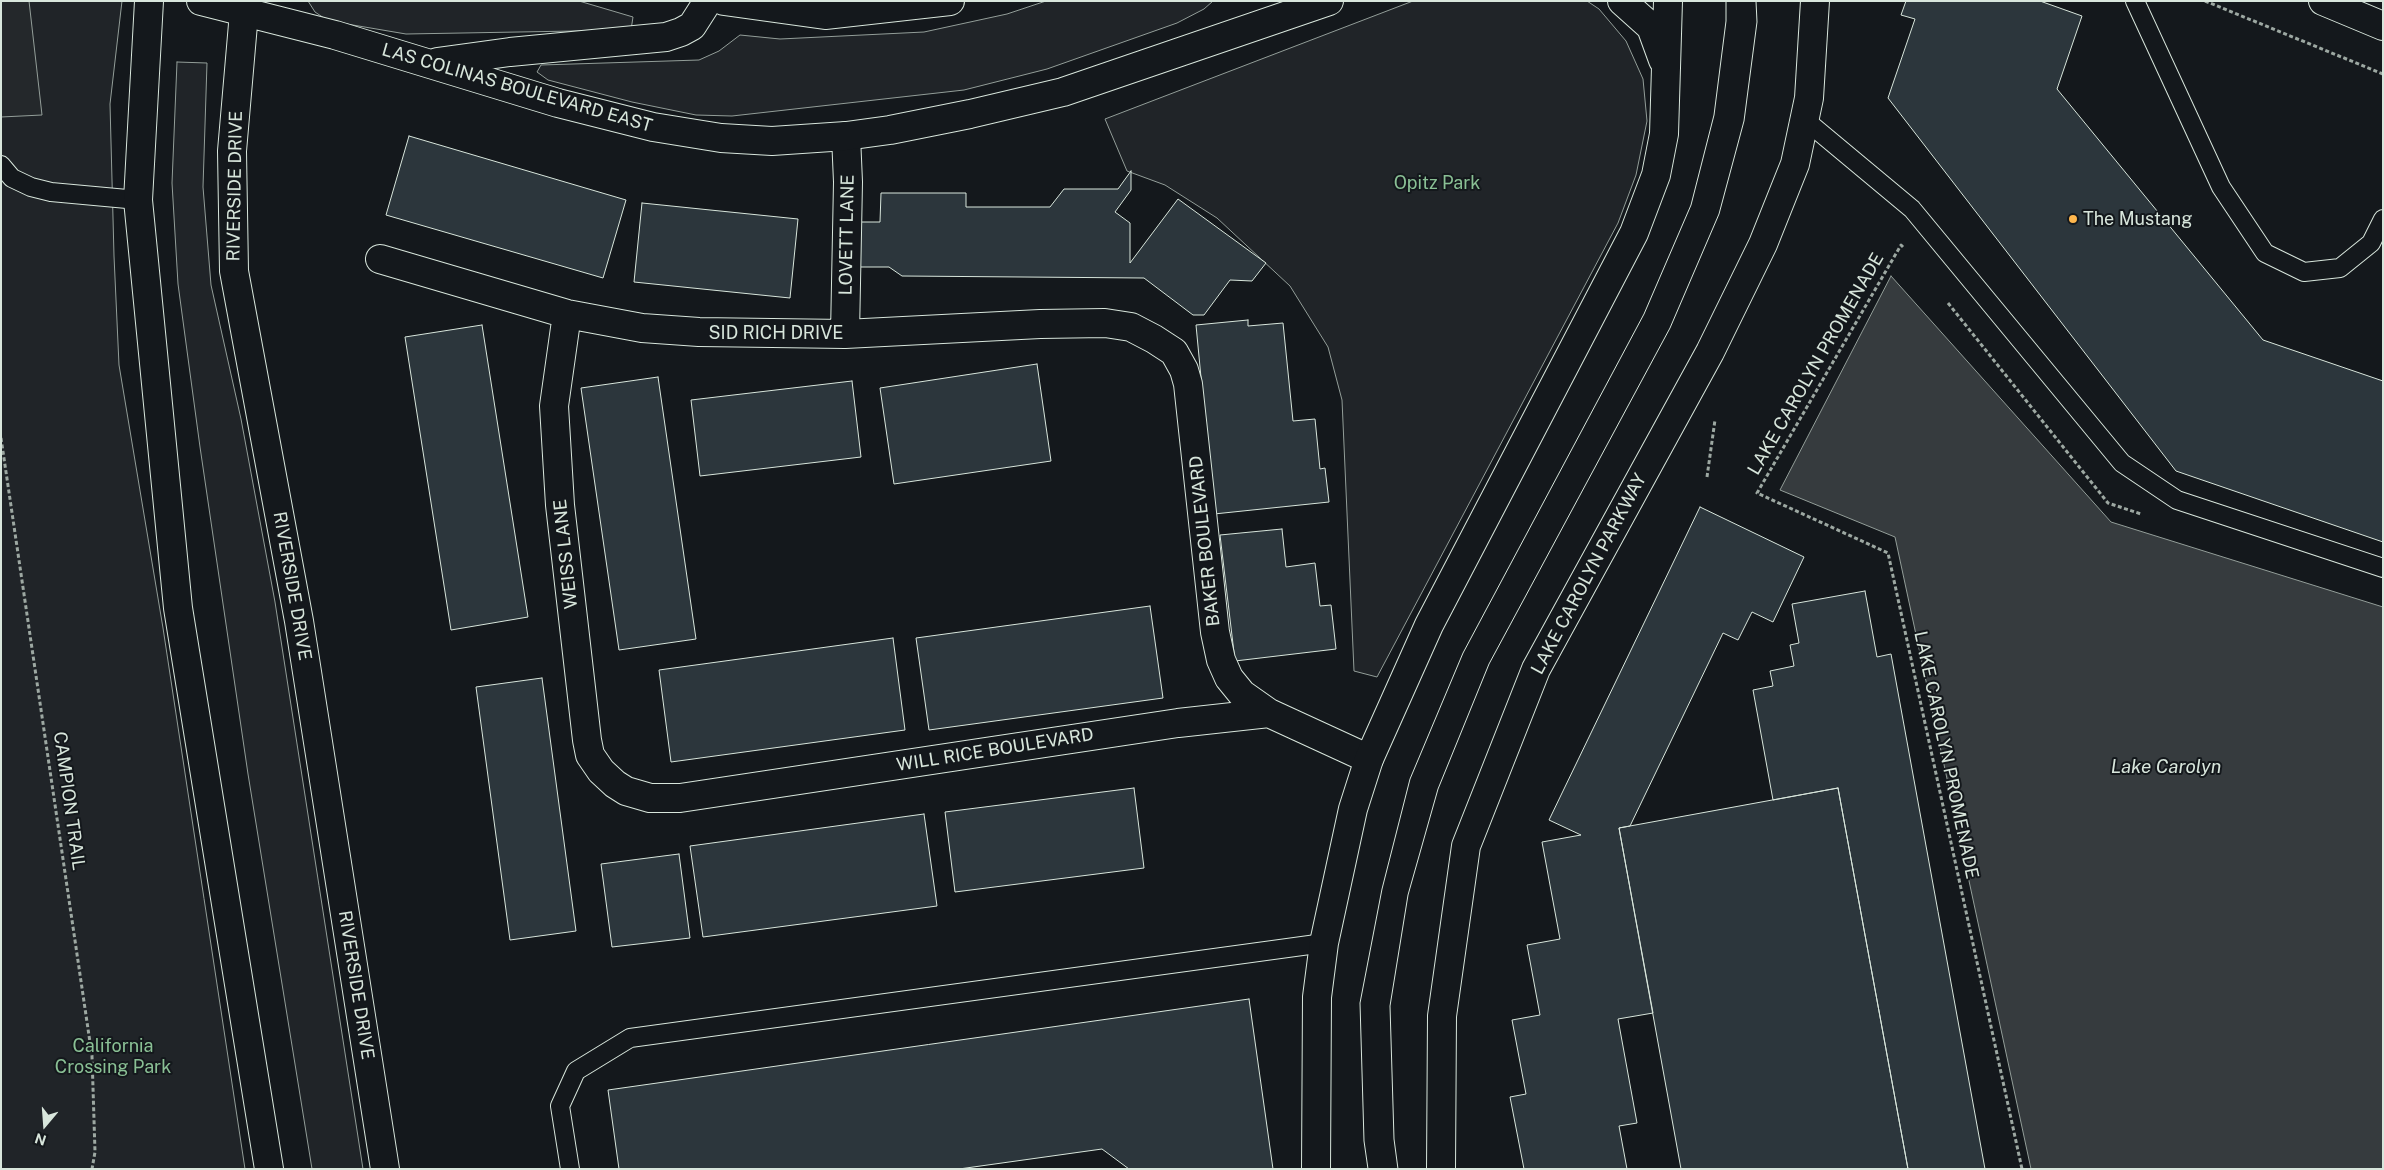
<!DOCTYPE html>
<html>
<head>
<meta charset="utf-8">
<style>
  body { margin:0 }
  #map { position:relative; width:2384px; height:1170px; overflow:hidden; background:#14181c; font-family:"Public Sans",sans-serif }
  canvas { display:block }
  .frame { position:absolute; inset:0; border:2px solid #d8e6dc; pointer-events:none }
  .north { position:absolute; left:20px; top:1100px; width:50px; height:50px; -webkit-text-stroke:4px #14181c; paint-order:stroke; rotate:198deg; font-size:14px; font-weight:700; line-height:20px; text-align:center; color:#d8e6dc }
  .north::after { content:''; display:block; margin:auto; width:18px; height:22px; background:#d8e6dc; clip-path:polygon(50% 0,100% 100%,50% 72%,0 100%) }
</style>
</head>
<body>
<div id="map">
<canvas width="2384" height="1170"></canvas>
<div class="frame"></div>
<div class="north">N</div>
</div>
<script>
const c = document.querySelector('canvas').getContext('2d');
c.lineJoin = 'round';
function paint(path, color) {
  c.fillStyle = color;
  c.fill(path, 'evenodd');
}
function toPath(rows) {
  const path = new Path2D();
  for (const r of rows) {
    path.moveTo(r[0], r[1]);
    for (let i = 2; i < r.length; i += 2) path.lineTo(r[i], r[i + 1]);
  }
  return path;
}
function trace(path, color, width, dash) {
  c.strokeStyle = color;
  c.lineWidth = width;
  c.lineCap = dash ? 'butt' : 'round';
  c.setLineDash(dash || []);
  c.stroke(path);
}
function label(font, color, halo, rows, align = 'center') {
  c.font = font + ' "Public Sans",sans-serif';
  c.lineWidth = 4;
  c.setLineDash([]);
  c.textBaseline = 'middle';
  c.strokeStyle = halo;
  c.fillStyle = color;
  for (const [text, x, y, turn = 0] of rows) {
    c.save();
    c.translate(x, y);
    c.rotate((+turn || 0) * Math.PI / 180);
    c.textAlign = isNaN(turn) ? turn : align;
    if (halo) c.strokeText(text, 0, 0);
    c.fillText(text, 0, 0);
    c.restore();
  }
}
const green = toPath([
  [1,1,122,1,110,104,114,256,119,365,163,628,245,1169,1,1169,1,1],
  [308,1,579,1,633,17,631,30,406,34,341,23,324,18,315,12,308,1],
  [1046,1,1213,1,1204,9,1177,23,1047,69,964,90,732,116,696,115,632,102,548,80,537,72,541,65,699,60,719,51,740,35,780,39,924,32,1007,14,1046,1],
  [1413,1,1587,1,1599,9,1626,41,1643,79,1647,121,1636,175,1618,223,1377,677,1354,671,1342,400,1328,347,1290,286,1217,218,1165,185,1127,171,1105,119,1413,1],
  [177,62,207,63,203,187,211,285,241,419,275,602,363,1169,312,1169,248,774,200,447,178,284,172,183,177,62]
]);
paint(green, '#202428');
trace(green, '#939e99', 1);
const parking = toPath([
  [1,1,29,1,42,115,1,117,1,1]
]);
paint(parking, '#24282b');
trace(parking, '#939e99', 1);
const water = toPath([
  [1891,276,2111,522,2383,607,2383,1169,2031,1169,1895,537,1780,490,1891,276]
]);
paint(water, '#363b3e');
trace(water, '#939e99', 1);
const building = toPath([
  [1906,1,2040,1,2082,16,2057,89,2263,340,2383,381,2383,542,2176,471,1888,98,1915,19,1901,15,1906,1],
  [409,136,626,200,603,278,386,215,409,136],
  [1131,171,1131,190,1115,212,1130,223,1130,263,1178,199,1266,263,1252,281,1230,280,1204,315,1193,315,1144,278,902,276,889,267,856,267,856,222,880,222,881,193,966,193,966,207,1050,207,1064,189,1118,189,1131,171],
  [642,203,798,219,790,298,634,282,642,203],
  [1248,320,1248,326,1283,323,1293,421,1315,419,1320,469,1325,468,1329,502,1214,514,1196,325,1248,320],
  [482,325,528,617,451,630,405,337,482,325],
  [1037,364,1051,461,894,484,880,388,1037,364],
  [658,377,696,639,619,650,581,388,658,377],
  [852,381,861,457,700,476,691,400,852,381],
  [1700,507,1804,557,1773,622,1752,612,1738,640,1723,633,1630,826,1619,828,1653,1013,1618,1019,1637,1123,1619,1126,1627,1169,1524,1169,1510,1097,1526,1094,1512,1020,1540,1015,1527,945,1560,939,1542,842,1581,835,1549,820,1700,507],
  [1282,529,1286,567,1315,563,1320,606,1331,605,1336,649,1235,661,1220,535,1282,529],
  [1865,591,1877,657,1891,654,1985,1169,1908,1169,1838,788,1773,800,1753,690,1773,686,1770,671,1794,666,1790,645,1799,643,1792,604,1865,591],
  [1150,606,1163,698,929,730,916,638,1150,606],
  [893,638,905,730,671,762,659,670,893,638],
  [542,678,576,931,510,940,476,687,542,678],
  [1134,788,1144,868,955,892,945,812,1134,788],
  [1838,788,1908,1169,1681,1169,1619,828,1838,788],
  [924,814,937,906,703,937,690,846,924,814],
  [679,854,690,938,612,947,601,864,679,854],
  [1249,999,1273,1169,1129,1169,1102,1149,959,1169,619,1169,608,1090,1249,999]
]);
paint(building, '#2c363c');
trace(building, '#d8e6dc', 1);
const lane = toPath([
  [2135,1,2221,187,2265,253,2304,272,2340,268,2371,243,2383,219],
  [1804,119,1912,209,2122,463,2177,500,2383,568],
  [1,165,12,178,31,187,51,192,138,200],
  [570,1169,560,1106,576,1071,630,1038,1324,943]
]);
const street = toPath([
  [380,259,567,314,642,328,699,332,845,334,1040,324,1105,323,1131,327,1154,339,1174,352,1184,370,1188,384,1215,632,1221,660,1229,678,1242,694,1269,713],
  [567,314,554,406,560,505,587,740,590,755,601,771,615,784,626,791,650,798,680,798,1178,723,1269,713,1369,759],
  [845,334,848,182,846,136]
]);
const secondary = toPath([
  [149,1,138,200,178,608,269,1169],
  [201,1,335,35,558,103,653,127,721,138,772,141,846,136,890,130,970,114,1063,92,1329,1],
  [245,1,232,151,234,271,299,621,385,1169],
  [724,1,825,15,950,1],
  [1622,1,1651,27,1663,60],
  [2323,1,2383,26],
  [437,62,510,52,666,37,681,32,692,26,708,1],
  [1316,1169,1317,997,1324,943,1353,809,1369,759,1429,625,1634,233,1656,175,1664,134,1668,1],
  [1441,1169,1442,1016,1466,846,1536,669,1710,352,1763,244,1795,164,1809,98,1815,1]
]);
trace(lane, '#d8e6dc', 20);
trace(street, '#d8e6dc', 30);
trace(secondary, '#d8e6dc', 30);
trace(toPath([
  [2205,1,2383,74],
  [1903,247,1901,245,1757,493,1888,553,2022,1169],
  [1948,303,2108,503,2141,514],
  [1,438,92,1056,95,1152,92,1169],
  [1707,477,1715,420]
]), '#9da8a2', 3, [4, 2.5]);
trace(lane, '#14181c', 18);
trace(street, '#14181c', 28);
trace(secondary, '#14181c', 28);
trace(toPath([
  [1368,1169,1364,1141,1360,1003,1382,889,1410,779,1463,653,1644,314,1691,205,1714,115,1726,21,1726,1],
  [1398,1169,1394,1139,1390,1006,1408,895,1438,789,1489,664,1670,328,1719,214,1744,121,1757,22,1756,1]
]), '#d8e6dc', 1);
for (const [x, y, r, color] of [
  [2073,219,5,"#ffb74d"]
]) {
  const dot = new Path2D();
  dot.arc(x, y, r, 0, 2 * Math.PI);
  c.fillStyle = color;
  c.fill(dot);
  trace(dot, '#14181c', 2);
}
label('18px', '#d8e6dc', '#14181c', [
  ["LAS COLINAS BOULEVARD EAST",517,88,16],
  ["RIVERSIDE DRIVE",235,186,-89],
  ["LOVETT LANE",847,235,-89],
  ["SID RICH DRIVE",776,333],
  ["LAKE CAROLYN PROMENADE",1816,364,-60],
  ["BAKER BOULEVARD",1205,541,-96],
  ["WEISS LANE",566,554,-96],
  ["LAKE CAROLYN PARKWAY",1589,574,-62],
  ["RIVERSIDE DRIVE",292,586,80],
  ["WILL RICE BOULEVARD",995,750,-9],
  ["LAKE CAROLYN PROMENADE",1946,755,78],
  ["CAMPION TRAIL",69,801,82],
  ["RIVERSIDE DRIVE",356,985,81]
]);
label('18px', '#8ac095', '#14181c', [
  ["Opitz Park",1437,183],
  ["California",113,1046],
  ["Crossing Park",113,1067]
]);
label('18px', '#d8e6dc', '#14181c', [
  ["The Mustang",2083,219]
], 'left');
label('italic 19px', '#d8e6dc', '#14181c', [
  ["Lake Carolyn",2166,767]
]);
</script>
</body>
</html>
